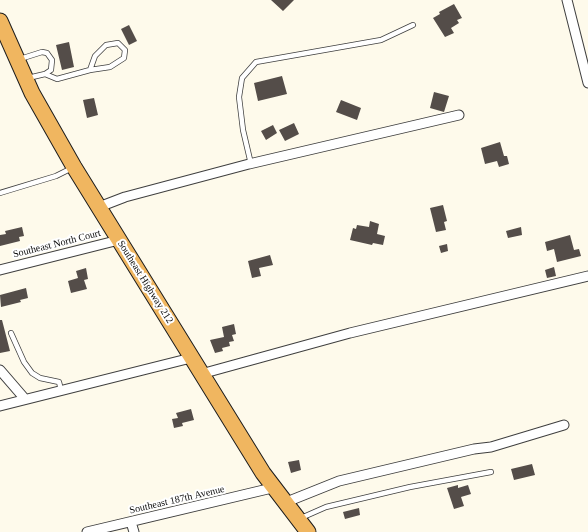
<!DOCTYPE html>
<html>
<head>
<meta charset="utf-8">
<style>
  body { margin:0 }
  canvas { display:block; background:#fefaeb }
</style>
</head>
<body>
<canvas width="588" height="532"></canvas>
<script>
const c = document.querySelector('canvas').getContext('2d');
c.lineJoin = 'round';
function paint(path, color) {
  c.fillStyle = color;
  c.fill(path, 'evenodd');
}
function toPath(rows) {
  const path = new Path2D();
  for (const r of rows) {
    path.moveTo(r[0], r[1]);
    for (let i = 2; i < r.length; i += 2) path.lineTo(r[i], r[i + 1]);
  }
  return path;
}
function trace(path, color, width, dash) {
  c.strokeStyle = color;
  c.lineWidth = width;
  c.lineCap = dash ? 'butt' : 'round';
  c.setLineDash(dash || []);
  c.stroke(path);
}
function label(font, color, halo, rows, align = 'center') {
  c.font = font + ' Georgia,serif';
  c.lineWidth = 4;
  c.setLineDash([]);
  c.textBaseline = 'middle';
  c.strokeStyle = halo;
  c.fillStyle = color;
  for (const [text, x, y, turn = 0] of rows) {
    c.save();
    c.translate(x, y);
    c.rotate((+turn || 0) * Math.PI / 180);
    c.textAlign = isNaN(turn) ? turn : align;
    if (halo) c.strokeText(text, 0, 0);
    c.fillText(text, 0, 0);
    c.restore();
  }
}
paint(toPath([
  [271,0,294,0,283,11],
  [454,4,462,18,457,20,459,23,451,28,454,33,445,37,433,18,440,14,439,12],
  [129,25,137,41,129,45,121,29],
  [69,42,74,67,62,70,56,45],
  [282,76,287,94,258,101,254,83],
  [434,92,449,96,444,112,430,108],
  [94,98,98,115,87,118,83,100],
  [341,100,361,108,357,120,336,112],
  [294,123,299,134,285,141,279,130],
  [273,125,277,133,266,140,261,131],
  [500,142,504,156,507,156,509,164,499,167,497,161,485,164,481,148],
  [443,205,447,221,444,222,446,230,436,232,430,208],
  [370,221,379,224,377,234,385,236,383,245,373,243,372,245,350,240,353,228,356,229,357,225,369,227],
  [22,227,24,236,19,237,20,241,0,246,0,235,6,234,5,231],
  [521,227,522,235,508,238,506,231],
  [570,235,574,250,579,249,581,256,557,262,554,249,547,251,545,242],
  [447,244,448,251,441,253,439,246],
  [270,255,273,265,259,268,261,276,252,278,248,261],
  [554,267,556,276,547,278,545,270],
  [86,268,88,279,84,280,87,289,71,293,68,281,78,278,76,271],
  [26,288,28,298,20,300,21,302,1,307,0,295],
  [0,320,2,320,10,351,0,353],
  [234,324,236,334,232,335,234,341,229,342,230,346,222,348,223,351,215,353,210,340,224,337,222,327],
  [191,409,194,420,182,423,183,426,174,428,172,419,178,418,176,413],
  [299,460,301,470,291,473,288,462],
  [532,464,535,475,514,480,511,469],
  [458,485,458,488,468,485,471,494,461,497,464,506,454,509,447,488],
  [359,508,360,515,345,519,343,512]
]), '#544d49');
const service = toPath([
  [20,59,42,52,47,53,52,60,51,70,45,74],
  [28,78,45,74,57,79,90,70,110,67,124,58,125,50,118,43,106,45,95,56,90,70],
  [251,164,243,130,239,97,242,78,256,62,381,40,413,25],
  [0,193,56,176,72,168],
  [11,333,24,362,32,373,40,378,59,382,61,390],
  [301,518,326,507,410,487,491,472]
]);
const minor = toPath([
  [567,0,588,83],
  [99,207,125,197,249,164,459,115],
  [0,270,119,240],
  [0,370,25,399],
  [201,374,350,333,588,276],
  [0,406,191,358],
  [284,503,339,481,474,449,491,447,564,425],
  [131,522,134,532],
  [87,532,272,488]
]);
const trunk = toPath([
  [0,21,32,93,74,167,263,473,308,532]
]);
trace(service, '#3f3f3f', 6);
trace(minor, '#3f3f3f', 11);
trace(trunk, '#1d1d1d', 17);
trace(service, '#fff', 4.5);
trace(minor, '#fff', 9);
trace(trunk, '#f0b660', 15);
label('10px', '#0c0c0c', '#fff', [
  ["Southeast North Court",57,244,-14],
  ["Southeast Highway 212",145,282,58],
  ["Southeast 187th Avenue",177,500,-13]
]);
</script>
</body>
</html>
